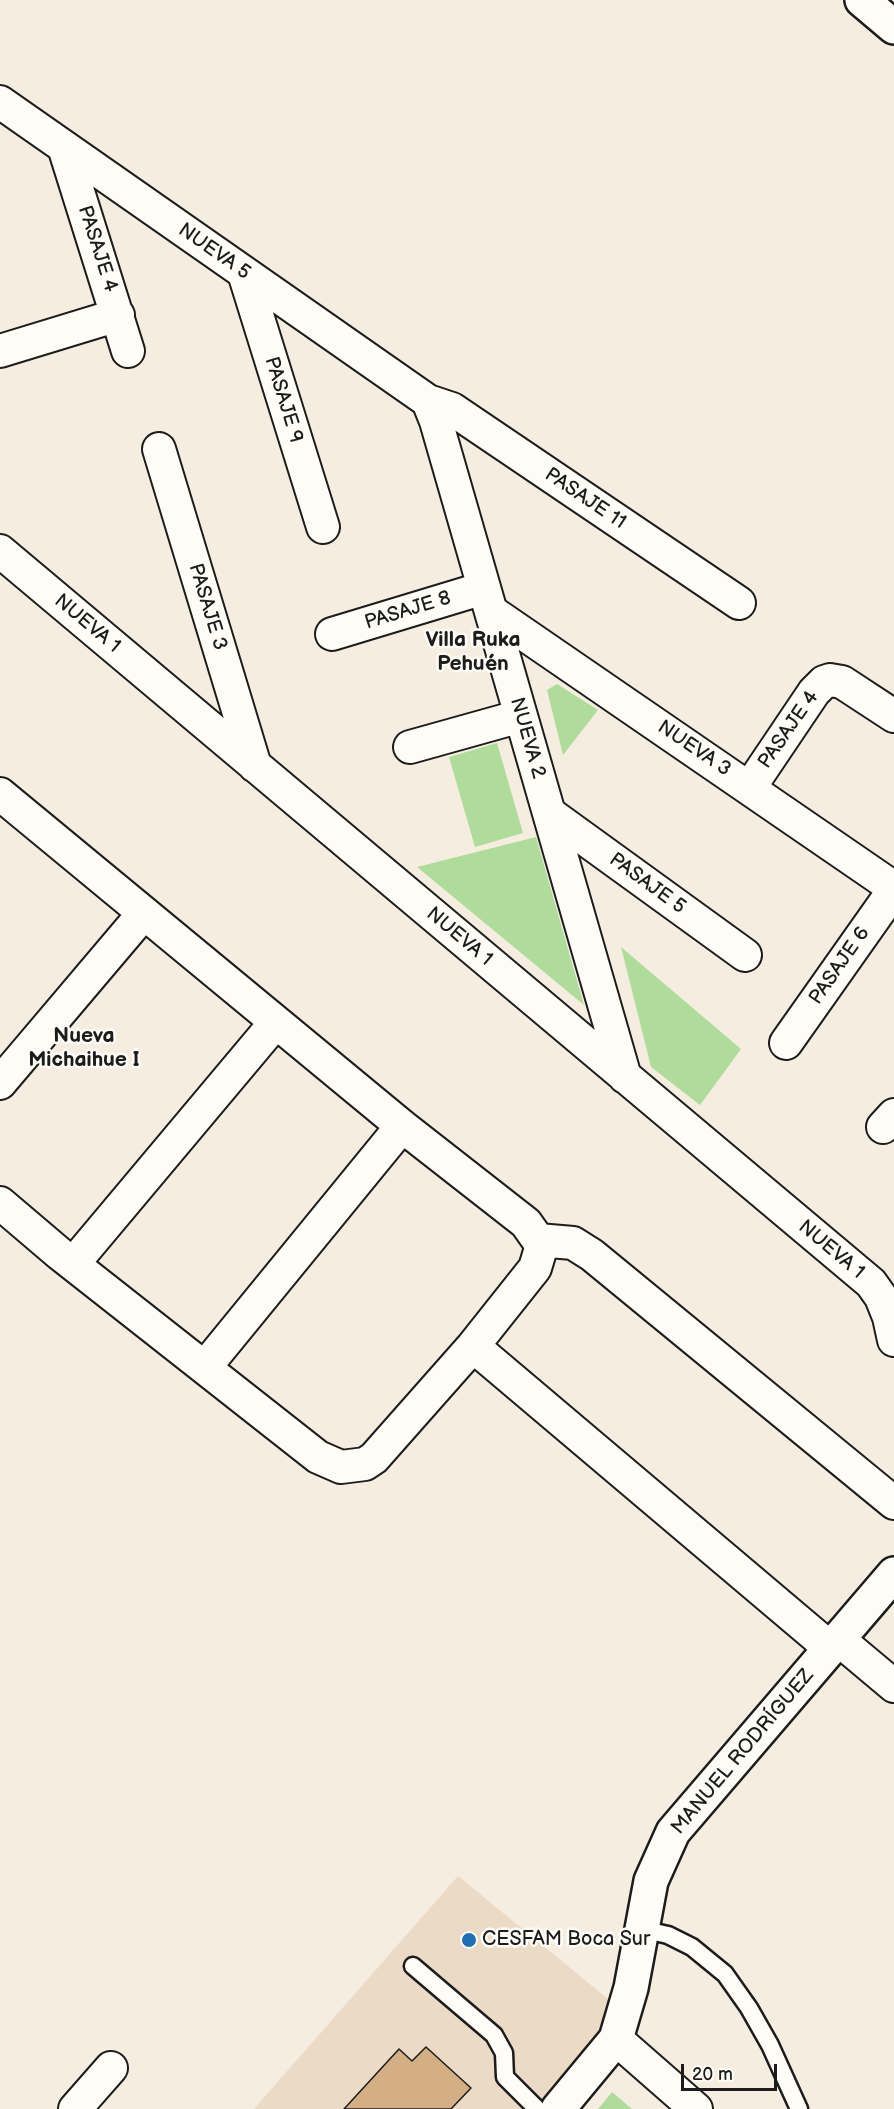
<!DOCTYPE html>
<html>
<head>
<meta charset="utf-8">
<style>
  body { margin:0 }
  #map { position:relative; width:894px; height:2109px; overflow:hidden; background:#f5ede0; font-family:"Balsamiq Sans",sans-serif }
  canvas { display:block }
  .scale { position:absolute; left:681px; top:2064px; width:96px; height:27px; box-sizing:border-box; border:3px solid #1c1c1c; border-top:0; padding-left:8px; font-size:18px; line-height:21px; white-space:nowrap; color:#1c1c1c; -webkit-text-stroke:4px #fdfcf7; paint-order:stroke }
</style>
</head>
<body>
<div id="map">
<canvas width="894" height="2109"></canvas>
<div class="scale">20 m</div>
</div>
<script>
const c = document.querySelector('canvas').getContext('2d');
c.lineJoin = 'round';
function paint(path, color) {
  c.fillStyle = color;
  c.fill(path, 'evenodd');
}
function toPath(rows) {
  const path = new Path2D();
  for (const r of rows) {
    path.moveTo(r[0], r[1]);
    for (let i = 2; i < r.length; i += 2) path.lineTo(r[i], r[i + 1]);
  }
  return path;
}
function trace(path, color, width, dash) {
  c.strokeStyle = color;
  c.lineWidth = width;
  c.lineCap = dash ? 'butt' : 'round';
  c.setLineDash(dash || []);
  c.stroke(path);
}
function label(font, color, halo, rows, align = 'center') {
  c.font = font + ' "Balsamiq Sans",sans-serif';
  c.lineWidth = 5;
  c.setLineDash([]);
  c.textBaseline = 'middle';
  c.strokeStyle = halo;
  c.fillStyle = color;
  for (const [text, x, y, turn = 0] of rows) {
    c.save();
    c.translate(x, y);
    c.rotate((+turn || 0) * Math.PI / 180);
    c.textAlign = isNaN(turn) ? turn : align;
    if (halo) c.strokeText(text, 0, 0);
    c.fillText(text, 0, 0);
    c.restore();
  }
}
paint(toPath([
  [458,1876,613,2003,603,2036,535,2109,254,2109]
]), '#ebdac5');
paint(toPath([
  [557,684,598,710,563,755,547,690],
  [497,743,523,833,475,847,449,757],
  [536,837,584,1005,417,867],
  [621,947,741,1049,700,1105,651,1067],
  [612,2092,632,2109,598,2109]
]), '#afdc9b');
const building = toPath([
  [426,2047,471,2088,451,2109,344,2109,399,2049,412,2061,426,2047]
]);
paint(building, '#d4af85');
trace(building, '#1c1c1c', 1.5);
const lane = toPath([
  [641,1929,668,1935,692,1947,725,1974,749,2008,770,2045,799,2109],
  [413,1966,494,2035,504,2053,505,2077,537,2109]
]);
const street = toPath([
  [0,102,428,401,452,409,739,603],
  [64,147,128,351],
  [244,273,323,527],
  [0,351,118,315],
  [428,401,436,421,625,1077],
  [159,449,255,766],
  [0,551,871,1283,881,1297,889,1317,894,1340],
  [492,612,894,888],
  [332,634,484,588],
  [410,747,521,716],
  [750,787,814,692,824,682,830,680,842,682,894,716],
  [0,794,402,1126,526,1223,538,1240,541,1248,535,1268,473,1346,374,1458,365,1464,341,1467,318,1457,60,1254,0,1203],
  [549,813,745,955],
  [786,1043,894,890],
  [0,1083,144,913],
  [883,1127,894,1115],
  [538,1240,573,1243,592,1255,894,1503],
  [73,1264,276,1022],
  [473,1346,830,1648],
  [205,1367,402,1126],
  [838,1639,894,1686],
  [616,2039,696,2109],
  [75,2109,111,2068]
]);
const secondary = toPath([
  [862,0,894,27],
  [558,2109,616,2039,631,1988,651,1881,673,1832,894,1574]
]);
trace(lane, '#1c1c1c', 21);
trace(street, '#1c1c1c', 36);
trace(secondary, '#1c1c1c', 38);
trace(lane, '#fdfcf7', 16);
trace(street, '#fdfcf7', 32);
trace(secondary, '#fdfcf7', 33);
for (const [x, y, r, color] of [
  [469,1940,8,"#1f6fb2"]
]) {
  const dot = new Path2D();
  dot.arc(x, y, r, 0, 2 * Math.PI);
  c.fillStyle = color;
  c.fill(dot);
  trace(dot, '#fdfcf7', 2);
}
label('20px', '#1c1c1c', '#fdfcf7', [
  ["PASAJE 4",97,249,72],
  ["NUEVA 5",214,252,35],
  ["PASAJE 9",283,400,73],
  ["PASAJE 11",585,499,34],
  ["PASAJE 3",207,607,73],
  ["PASAJE 8",408,611,-17],
  ["NUEVA 1",87,624,40],
  ["PASAJE 4",789,730,-55],
  ["NUEVA 2",527,738,74],
  ["NUEVA 3",694,749,34],
  ["PASAJE 5",647,884,36],
  ["NUEVA 1",459,937,40],
  ["PASAJE 6",840,966,-55],
  ["NUEVA 1",831,1250,40],
  ["MANUEL RODRÍGUEZ",743,1752,-50]
]);
label('20px', '#1c1c1c', '#fdfcf7', [
  ["CESFAM Boca Sur",482,1940]
], 'left');
label('bold 21px', '#1c1c1c', '#fdfcf7', [
  ["Villa Ruka",473,641],
  ["Pehuén",473,665],
  ["Nueva",84,1037],
  ["Michaihue I",84,1061]
]);
</script>
</body>
</html>
